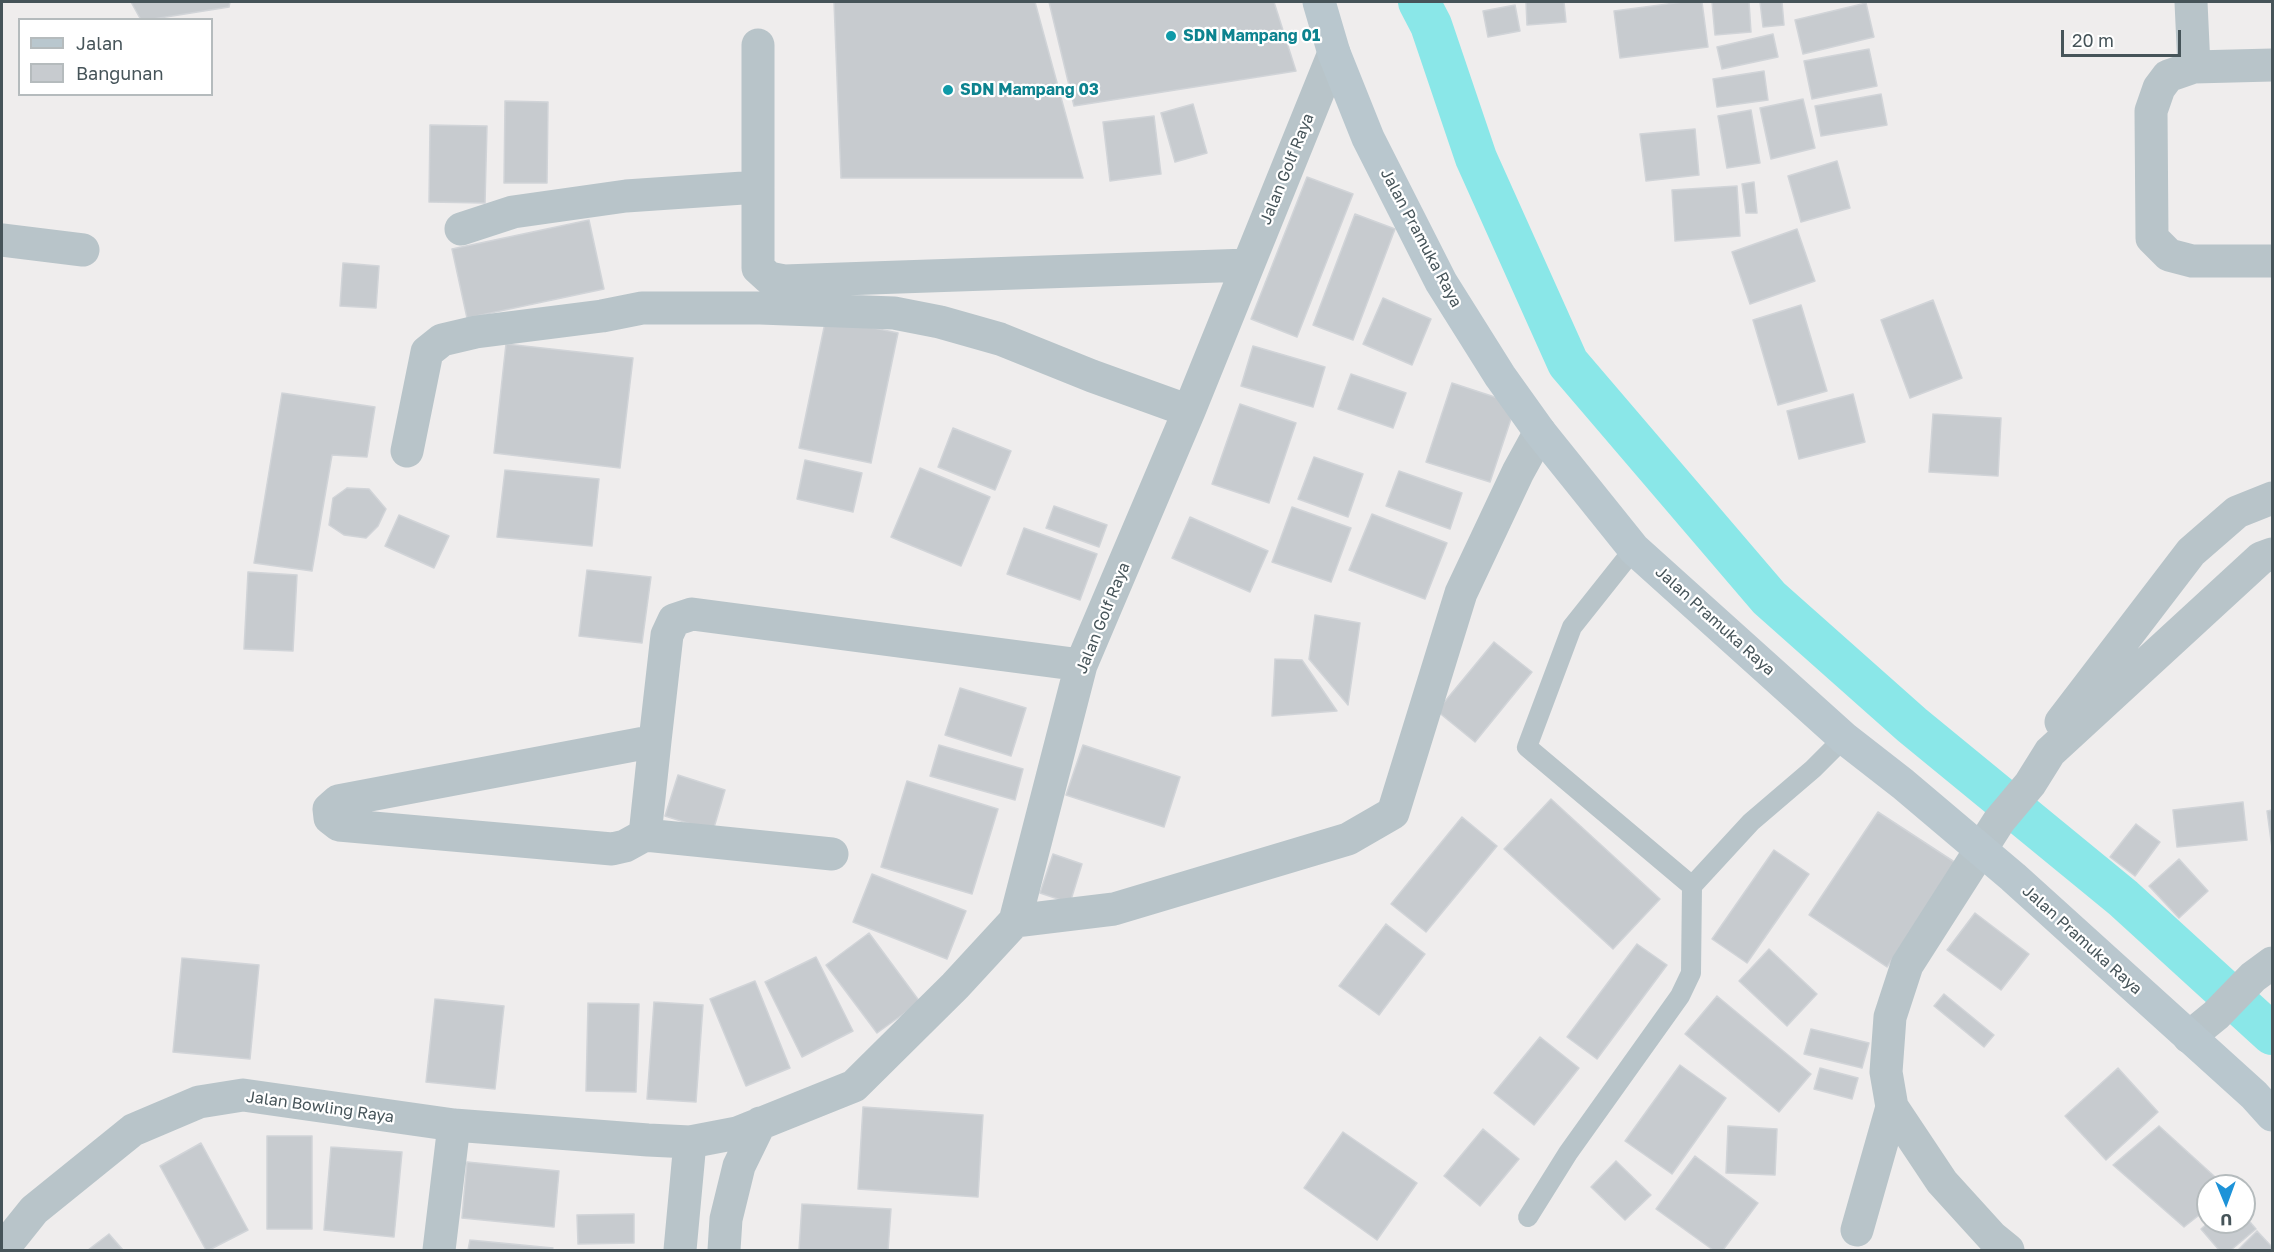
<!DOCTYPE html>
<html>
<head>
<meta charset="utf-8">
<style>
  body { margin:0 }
  #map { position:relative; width:2274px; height:1252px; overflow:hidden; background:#efeded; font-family:"Golos Text",sans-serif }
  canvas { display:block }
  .frame { position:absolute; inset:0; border:3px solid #465459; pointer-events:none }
  .legend { position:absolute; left:18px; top:18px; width:195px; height:78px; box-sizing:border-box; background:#fff; border:2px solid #b5bbbd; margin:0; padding:8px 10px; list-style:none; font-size:18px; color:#465459 }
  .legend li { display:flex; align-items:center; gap:12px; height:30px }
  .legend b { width:30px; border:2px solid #b5bbbd }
  .north { position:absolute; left:2196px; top:1174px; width:60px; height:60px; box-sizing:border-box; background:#fff; border:2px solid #b5bbbd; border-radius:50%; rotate:179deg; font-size:16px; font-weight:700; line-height:24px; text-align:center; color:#465459 }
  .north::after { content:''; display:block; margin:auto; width:21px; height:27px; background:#1e93d8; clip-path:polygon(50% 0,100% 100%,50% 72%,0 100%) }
  .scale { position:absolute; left:2061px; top:30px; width:120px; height:27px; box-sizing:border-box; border:3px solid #465459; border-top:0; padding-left:8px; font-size:18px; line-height:21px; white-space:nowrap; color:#465459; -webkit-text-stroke:4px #fff; paint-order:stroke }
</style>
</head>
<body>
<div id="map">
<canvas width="2274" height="1252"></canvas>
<div class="frame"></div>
<ul class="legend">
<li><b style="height:8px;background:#b9c7ce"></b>Jalan</li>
<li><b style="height:16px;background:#c7cbcf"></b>Bangunan</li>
</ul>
<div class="north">U</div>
<div class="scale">20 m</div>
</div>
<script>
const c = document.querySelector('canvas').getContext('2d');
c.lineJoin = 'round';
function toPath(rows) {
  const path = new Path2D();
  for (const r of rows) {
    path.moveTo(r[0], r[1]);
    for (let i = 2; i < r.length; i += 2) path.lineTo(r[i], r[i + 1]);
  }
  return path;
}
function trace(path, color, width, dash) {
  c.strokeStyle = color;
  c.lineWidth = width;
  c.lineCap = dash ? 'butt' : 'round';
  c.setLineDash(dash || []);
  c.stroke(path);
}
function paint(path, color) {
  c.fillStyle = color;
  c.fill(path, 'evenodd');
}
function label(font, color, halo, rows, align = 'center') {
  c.font = font + ' "Golos Text",sans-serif';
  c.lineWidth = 4.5;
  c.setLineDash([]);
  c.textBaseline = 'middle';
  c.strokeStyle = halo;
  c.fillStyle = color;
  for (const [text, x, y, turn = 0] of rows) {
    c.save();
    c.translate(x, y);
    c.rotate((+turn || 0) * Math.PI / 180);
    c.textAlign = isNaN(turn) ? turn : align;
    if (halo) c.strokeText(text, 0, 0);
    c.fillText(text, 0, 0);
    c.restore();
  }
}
trace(toPath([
  [1419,2,1431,25,1476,158,1568,363,1769,598,1912,725,2123,898,2272,1034]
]), '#8ae7e8', 42);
const building = toPath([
  [131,2,230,2,229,7,147,20,141,20,131,2],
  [834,2,1035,2,1083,178,841,178,834,2],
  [1049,2,1274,2,1296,71,1074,106,1049,2],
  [1526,2,1564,2,1566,22,1527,25,1526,2],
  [1683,2,1702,2,1708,47,1620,58,1614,11,1683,2],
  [1712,2,1749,2,1751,32,1715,35,1712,2],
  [1760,2,1782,2,1784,25,1763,27,1760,2],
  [1866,3,1874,37,1803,54,1795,20,1866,3],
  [1515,5,1520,31,1488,37,1483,11,1515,5],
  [1773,34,1778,57,1722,69,1717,47,1773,34],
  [1869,49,1877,86,1812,99,1804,61,1869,49],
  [1764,71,1768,100,1717,107,1713,79,1764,71],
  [1881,94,1887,125,1821,136,1815,106,1881,94],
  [1803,99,1815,148,1771,159,1760,108,1803,99],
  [505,101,548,102,547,183,504,183,505,101],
  [1193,104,1207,153,1175,162,1161,113,1193,104],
  [1751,110,1760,163,1727,168,1718,116,1751,110],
  [1154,116,1161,174,1110,181,1103,122,1154,116],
  [430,125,487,126,485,203,429,202,430,125],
  [1695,129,1699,175,1646,181,1640,134,1695,129],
  [1837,161,1850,208,1801,222,1788,176,1837,161],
  [1307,177,1353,194,1297,337,1251,319,1307,177],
  [1754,182,1757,213,1746,213,1742,184,1754,182],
  [1737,186,1740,236,1675,241,1672,190,1737,186],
  [1355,214,1395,229,1353,340,1313,325,1355,214],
  [589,220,604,289,467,318,452,249,589,220],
  [1797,229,1815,281,1750,304,1732,252,1797,229],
  [343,263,379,266,376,308,340,306,343,263],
  [1383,298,1431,319,1412,365,1363,344,1383,298],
  [1933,300,1962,378,1910,398,1881,320,1933,300],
  [1801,305,1827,391,1778,405,1753,320,1801,305],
  [826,318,898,333,871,463,799,448,826,318],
  [506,344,633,358,620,468,494,453,506,344],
  [1253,346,1325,367,1313,407,1241,386,1253,346],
  [1351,374,1406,393,1393,428,1338,409,1351,374],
  [1452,383,1516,404,1490,482,1426,462,1452,383],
  [282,393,375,407,367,457,332,455,312,571,254,563,282,393],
  [1853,394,1865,442,1799,459,1787,411,1853,394],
  [1240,404,1296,423,1269,503,1212,484,1240,404],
  [1933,414,2001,418,1998,476,1929,472,1933,414],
  [953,428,1011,451,995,490,938,467,953,428],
  [1314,457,1363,474,1348,517,1298,499,1314,457],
  [805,460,862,473,853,512,797,499,805,460],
  [920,468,990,497,961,566,891,537,920,468],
  [505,470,599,479,592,546,497,537,505,470],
  [1399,471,1462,493,1450,529,1386,506,1399,471],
  [347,488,369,489,386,509,378,526,366,538,344,535,329,525,333,498,347,488],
  [1054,506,1107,525,1099,547,1046,528,1054,506],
  [1292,507,1351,528,1331,582,1272,562,1292,507],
  [1372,514,1447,543,1425,599,1349,570,1372,514],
  [399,515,449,536,434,568,385,546,399,515],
  [1190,517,1268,551,1250,592,1172,558,1190,517],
  [1024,528,1097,554,1080,600,1007,574,1024,528],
  [587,570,651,577,642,643,579,636,587,570],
  [248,572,297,575,293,651,244,649,248,572],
  [1315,615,1360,623,1348,705,1309,659,1315,615],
  [1494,642,1532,672,1475,742,1437,711,1494,642],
  [1275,659,1302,660,1337,711,1272,716,1275,659],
  [960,688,1026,708,1011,756,945,735,960,688],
  [939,745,1023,769,1015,800,930,776,939,745],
  [1083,745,1180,777,1164,827,1066,795,1083,745],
  [678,775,725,790,713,831,665,816,678,775],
  [907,781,998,809,972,894,881,867,907,781],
  [1551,799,1660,899,1613,949,1504,849,1551,799],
  [2243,802,2247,840,2177,847,2173,810,2243,802],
  [2272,810,2272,848,2267,811,2272,810],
  [1878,812,1956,863,1887,967,1809,915,1878,812],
  [1462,817,1497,846,1426,932,1391,904,1462,817],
  [2136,824,2160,842,2135,876,2110,857,2136,824],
  [1774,850,1809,874,1747,963,1712,939,1774,850],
  [1053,854,1082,864,1070,903,1040,893,1053,854],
  [2179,859,2208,891,2179,918,2149,886,2179,859],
  [872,874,966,911,947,959,853,922,872,874],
  [1975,913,2029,954,2001,990,1947,950,1975,913],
  [1386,924,1425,954,1379,1015,1339,986,1386,924],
  [869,933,920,1002,877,1033,826,965,869,933],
  [1637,944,1667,965,1597,1059,1567,1037,1637,944],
  [1769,949,1817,994,1787,1026,1739,981,1769,949],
  [816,957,853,1031,802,1057,765,982,816,957],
  [182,958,259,965,250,1059,173,1052,182,958],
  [755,981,790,1068,746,1086,710,999,755,981],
  [1944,994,1994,1035,1984,1047,1934,1006,1944,994],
  [1717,996,1811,1074,1779,1112,1685,1034,1717,996],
  [435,999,504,1006,495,1089,426,1082,435,999],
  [654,1002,703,1005,696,1102,647,1099,654,1002],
  [588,1003,639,1004,636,1092,586,1091,588,1003],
  [1811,1029,1869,1043,1862,1068,1804,1054,1811,1029],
  [1540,1037,1579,1068,1534,1125,1494,1093,1540,1037],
  [1680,1065,1726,1098,1672,1174,1625,1141,1680,1065],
  [1820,1068,1858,1078,1852,1099,1814,1089,1820,1068],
  [2118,1068,2158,1112,2106,1160,2065,1116,2118,1068],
  [863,1107,983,1115,978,1197,858,1189,863,1107],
  [1728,1126,1777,1129,1775,1175,1726,1173,1728,1126],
  [2159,1126,2225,1186,2208,1186,2208,1208,2184,1227,2113,1165,2159,1126],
  [1483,1129,1519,1159,1480,1206,1444,1176,1483,1129],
  [1343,1132,1417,1183,1377,1240,1304,1188,1343,1132],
  [267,1136,312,1136,312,1229,267,1229,267,1136],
  [201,1143,248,1230,209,1250,206,1250,160,1166,201,1143],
  [331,1147,402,1152,394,1237,324,1230,331,1147],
  [1695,1156,1758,1203,1723,1250,1713,1250,1656,1209,1695,1156],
  [1616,1161,1651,1195,1625,1220,1591,1187,1616,1161],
  [467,1162,559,1171,554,1227,462,1218,467,1162],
  [802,1204,891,1209,888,1250,799,1250,802,1204],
  [634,1214,634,1243,578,1244,577,1215,634,1214],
  [2244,1215,2256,1229,2231,1250,2219,1250,2201,1229,2209,1222,2244,1222,2244,1215],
  [2257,1231,2272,1247,2272,1250,2238,1250,2257,1231],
  [109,1234,123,1250,88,1250,109,1234],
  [470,1240,553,1248,552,1250,468,1250,470,1240]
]);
paint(building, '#c7cbcf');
trace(building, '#d1d4d8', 1.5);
trace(toPath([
  [1634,549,1572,627,1527,747,1692,886,1751,822,1813,769,1844,738],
  [1528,1217,1568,1153,1680,996,1691,973,1692,886]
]), '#b8c4c9', 20);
trace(toPath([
  [2191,2,2194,67],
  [758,45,758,268,769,278,784,281,1248,265],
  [2272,65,2194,67,2168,76,2159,88,2151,111,2152,238,2169,255,2192,261,2272,261],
  [461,229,513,212,626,196,758,187],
  [2,240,83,250],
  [407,451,427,352,442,340,476,332,602,316,642,308,760,308,894,313,940,322,1000,339,1092,376,1189,411],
  [2061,722,2191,552,2237,512,2272,498],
  [655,741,338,801,329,809,330,818,339,825,612,849,625,846,645,835,655,741,667,635,674,620,692,614,1081,665],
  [645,835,832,854],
  [1015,921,1114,909,1348,839,1393,813,1461,593,1518,472,1540,432],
  [2189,1037,2216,1015,2253,977,2272,963],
  [1857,1230,1892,1107],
  [2,1250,34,1210,133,1130,199,1102,243,1095,454,1125,648,1140,690,1142,737,1133,854,1086,955,986,1015,921,1081,665,1189,411,1334,53],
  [439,1250,454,1125],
  [680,1250,690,1142],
  [724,1250,726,1219,739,1166,760,1123],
  [2008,1250,1992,1237,1942,1182,1892,1107,1886,1072,1890,1017,1907,965,1999,821,2030,784,2050,752,2261,558,2272,554]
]), '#b8c4c9', 33);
trace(toPath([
  [1319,2,1334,53,1368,138,1441,282,1500,376,1540,432,1634,549,1844,738,1903,784,2013,877,2254,1095,2272,1115]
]), '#b9c7ce', 33);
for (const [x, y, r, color] of [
  [1171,36,6,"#0f9aa8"],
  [948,90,6,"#0f9aa8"]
]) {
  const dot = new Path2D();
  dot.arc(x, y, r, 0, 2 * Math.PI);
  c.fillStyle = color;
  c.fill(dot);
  trace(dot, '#fff', 2);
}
label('bold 16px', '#0d838f', '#fff', [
  ["SDN Mampang 01",1183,36],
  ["SDN Mampang 03",960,90]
], 'left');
label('16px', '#465459', '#fff', [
  ["Jalan Golf Raya",1287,169,-68],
  ["Jalan Pramuka Raya",1421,238,62],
  ["Jalan Golf Raya",1103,618,-68],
  ["Jalan Pramuka Raya",1715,621,42],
  ["Jalan Pramuka Raya",2082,940,42],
  ["Jalan Bowling Raya",320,1107,8]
]);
</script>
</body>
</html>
